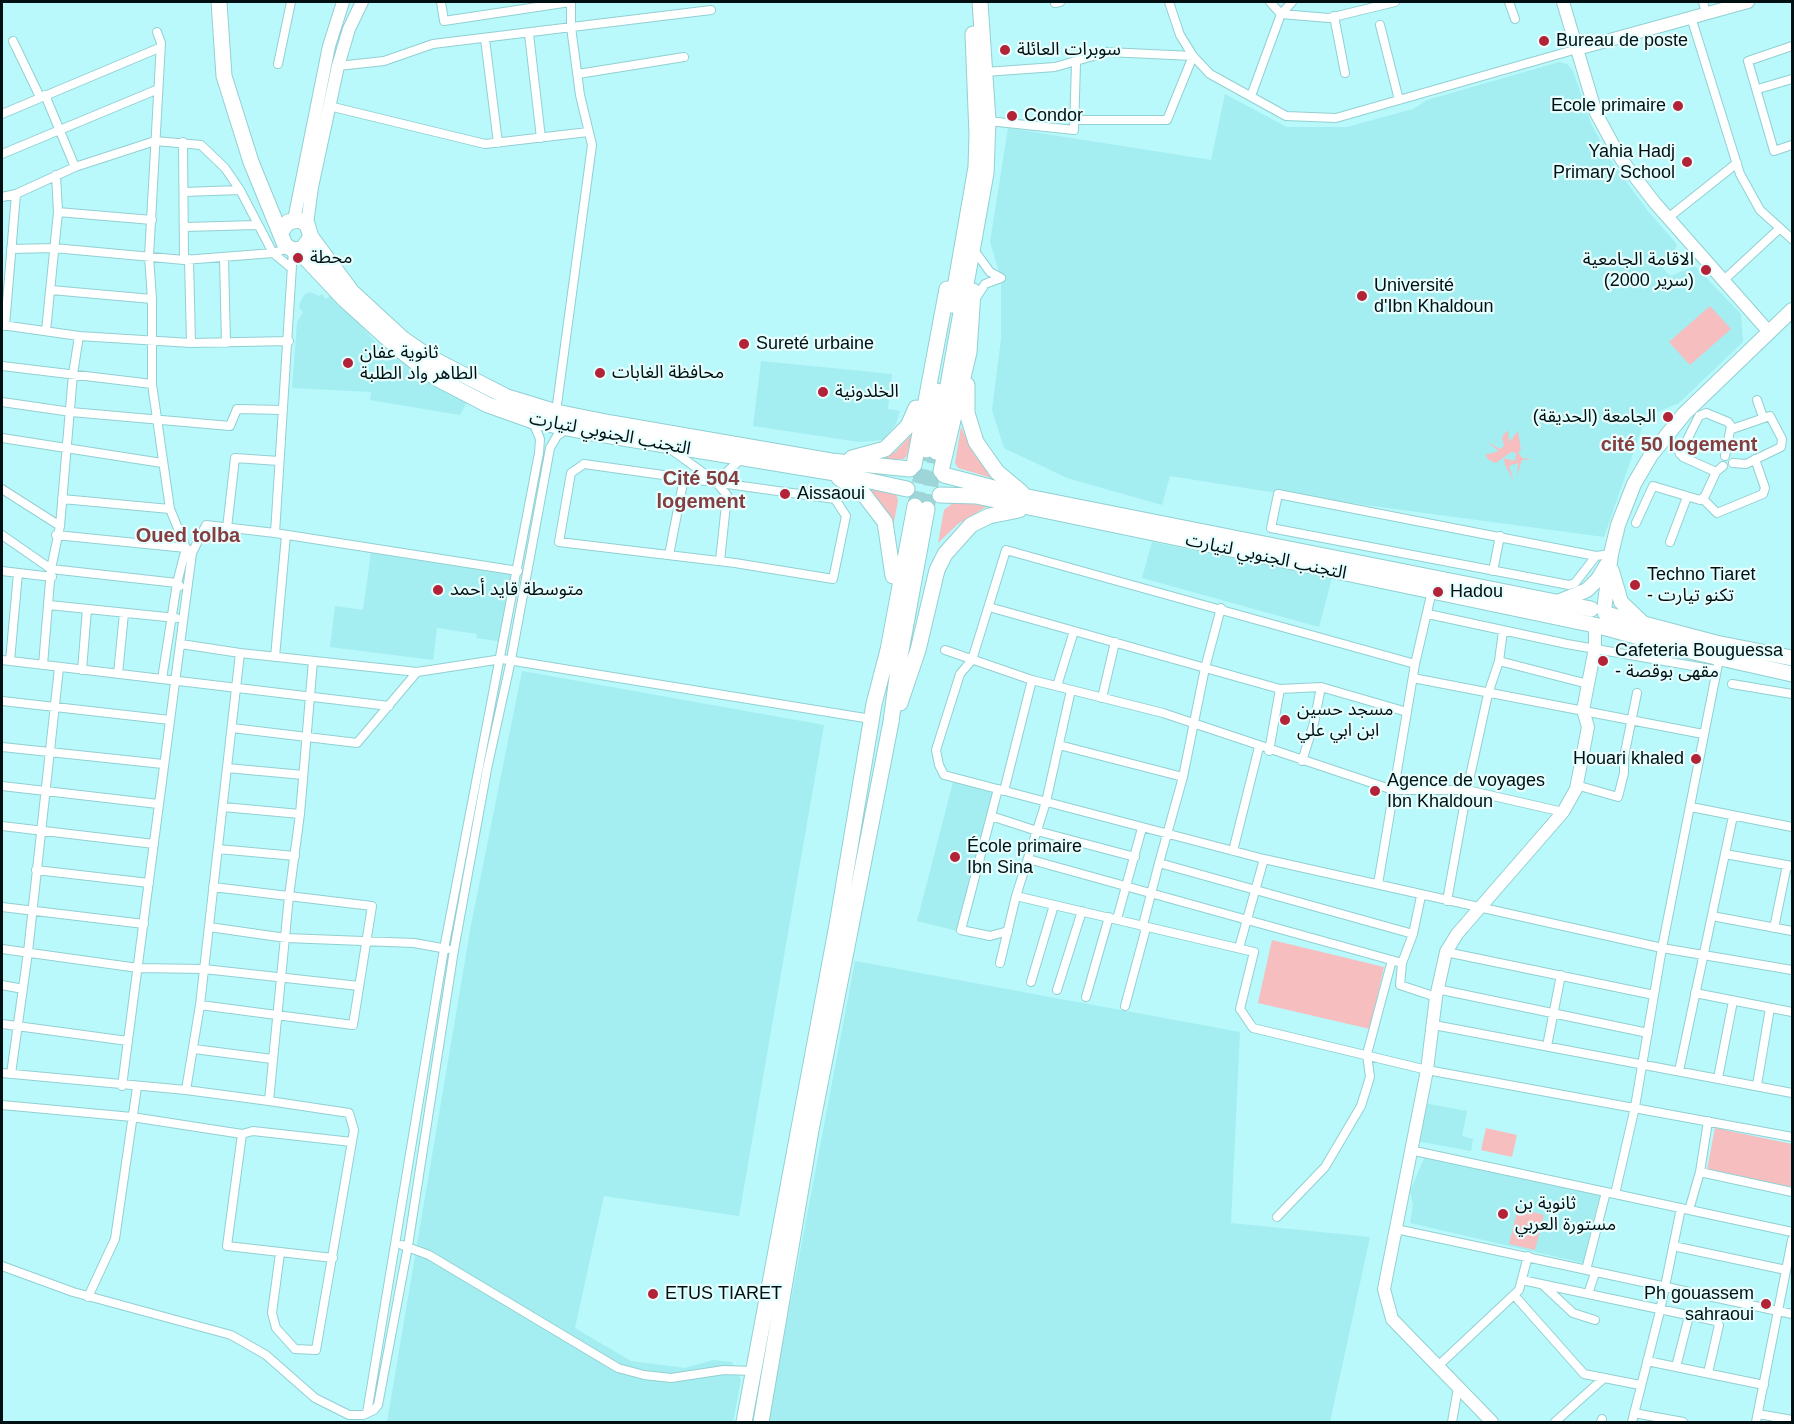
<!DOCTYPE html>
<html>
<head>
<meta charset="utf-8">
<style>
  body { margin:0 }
  #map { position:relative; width:1794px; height:1424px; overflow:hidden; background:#b9f8fb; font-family:Arial,sans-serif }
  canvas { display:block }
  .frame { position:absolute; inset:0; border:3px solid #001012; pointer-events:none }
</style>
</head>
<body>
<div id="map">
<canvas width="1794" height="1424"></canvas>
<div class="frame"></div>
</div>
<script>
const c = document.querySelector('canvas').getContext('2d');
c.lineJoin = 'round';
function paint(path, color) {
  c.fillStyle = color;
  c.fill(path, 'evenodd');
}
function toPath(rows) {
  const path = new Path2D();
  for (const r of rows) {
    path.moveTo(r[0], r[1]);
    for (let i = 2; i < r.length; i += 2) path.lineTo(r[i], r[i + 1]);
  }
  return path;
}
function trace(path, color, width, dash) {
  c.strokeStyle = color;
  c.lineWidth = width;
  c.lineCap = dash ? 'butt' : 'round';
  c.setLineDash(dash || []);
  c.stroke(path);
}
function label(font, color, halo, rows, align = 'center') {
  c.font = font + ' Arial,"Noto Sans Arabic",sans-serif';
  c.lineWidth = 4.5;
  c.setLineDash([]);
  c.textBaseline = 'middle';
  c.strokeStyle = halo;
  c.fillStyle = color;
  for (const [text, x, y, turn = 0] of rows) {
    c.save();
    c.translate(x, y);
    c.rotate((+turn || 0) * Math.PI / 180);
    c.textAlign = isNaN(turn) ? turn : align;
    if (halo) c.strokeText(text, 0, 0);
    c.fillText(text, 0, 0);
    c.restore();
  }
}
paint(toPath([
  [1559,62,1567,64,1573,71,1591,123,1609,158,1648,211,1675,242,1677,246,1663,268,1670,276,1695,266,1741,314,1743,342,1679,403,1657,412,1642,428,1604,537,1283,494,1170,476,1162,505,1067,478,1004,448,992,410,1001,339,1001,278,990,242,1008,128,1211,160,1225,94,1287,127,1347,127,1413,109,1427,100],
  [310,292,319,296,322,294,326,299,332,294,384,351,467,402,460,415,370,400,371,392,292,388,297,322,303,312,299,308,300,303,304,295],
  [761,361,892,374,888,409,900,411,896,424,883,440,859,442,753,426],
  [1152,542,1332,578,1319,627,1142,578],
  [371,553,514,573,504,642,476,638,477,634,437,628,433,660,330,647,335,606,363,610],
  [522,671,824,725,739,1216,604,1196,575,1328,631,1361,685,1368,713,1360,732,1362,741,1380,733,1422,387,1422,471,925],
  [953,782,993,793,957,931,917,921],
  [855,961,1240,1032,1231,1223,1370,1237,1330,1422,768,1422],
  [1424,1103,1467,1111,1462,1136,1473,1139,1471,1151,1416,1141],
  [1425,1156,1600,1194,1583,1263,1410,1223,1413,1205,1410,1191]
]), '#a4eef1');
paint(toPath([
  [1710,306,1731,329,1690,365,1669,342],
  [961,427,975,456,995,479,958,468,955,463],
  [1508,430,1509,442,1518,431,1521,450,1518,452,1522,458,1532,459,1522,460,1517,475,1518,463,1509,466,1514,481,1505,465,1504,458,1515,461,1516,453,1511,452,1496,463,1489,460,1485,455,1499,451,1486,441,1500,449,1504,446,1502,437],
  [912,434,907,455,904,459,879,459,895,452],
  [861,483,896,493,898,501,892,532],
  [953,503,989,505,958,524,938,543,944,510],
  [1272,940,1384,967,1370,1029,1258,1003],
  [1486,1128,1517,1135,1512,1157,1481,1150],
  [1715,1128,1792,1144,1792,1187,1707,1170],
  [1518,1208,1544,1215,1535,1250,1509,1244]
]), '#f6bebe');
trace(toPath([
  [915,506,926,450],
  [927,509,936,452]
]), '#9dd5d8', 15, [15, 8]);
const street = toPath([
  [441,2,444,21,570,2],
  [1169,2,1180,35,1193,56,1210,74,1286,116,1336,118,1577,49],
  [1270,2,1281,14,1329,18,1395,2],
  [1509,2,1515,19],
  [1703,2,1706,13],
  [1055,3,1060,2],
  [1334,16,1345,73],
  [1691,17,1740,174,1760,210,1792,239],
  [1380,25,1399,100],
  [157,32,161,43,149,256,152,299,152,384,170,509,186,548,177,583,162,679],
  [529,34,541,138],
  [485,39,498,143],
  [13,41,40,97],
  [1792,46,1748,61,1774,151,1792,145],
  [278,64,291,2],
  [338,66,384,61,433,44,711,10],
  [985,72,1055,67,1107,52,1193,56,1167,120,1074,120],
  [578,74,684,57],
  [1758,89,1792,79],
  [45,95,75,167],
  [1251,96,1281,14,1292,2],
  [329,106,485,144,588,132],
  [2,114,159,48],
  [988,121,1074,130,1076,63],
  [183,142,184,260],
  [2,154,156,90],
  [184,192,240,190],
  [2,197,16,194,75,167,155,141,201,145,225,168,240,190,273,253,290,267],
  [58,212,152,220],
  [1668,218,1737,163],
  [185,227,257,225],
  [11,249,54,248,184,260,273,253,289,248],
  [974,250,990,272,1001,278,985,284,976,298],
  [224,258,226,343],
  [189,259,191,343],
  [1725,279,1779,229],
  [51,290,152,299],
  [2,325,79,336,191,343,289,341],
  [5,326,16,194],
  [46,331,58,212,56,175],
  [2,366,152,384],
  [1757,400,1763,417],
  [2,402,71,412,230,426,237,409,283,410],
  [556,412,592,145,580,95,571,27,571,2],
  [1732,429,1770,416,1782,439,1781,447,1746,464,1733,463],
  [1666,434,1683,457,1716,472],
  [2,438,162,463],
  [669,448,716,482,727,495,720,561],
  [1680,454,1699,416,1706,413,1728,422,1731,426,1725,456],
  [584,464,835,499,846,516,833,579,735,563,559,542,571,473,584,464],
  [716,482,741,459],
  [2,489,60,526],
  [62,499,170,509],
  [1703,499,1717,513,1763,494,1765,488,1755,459],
  [1636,523,1653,486,1700,500,1705,496,1716,472,1723,466],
  [227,528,235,458,279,461],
  [275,533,518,571],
  [2,535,51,569,177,583,180,586],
  [56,535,186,548,190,551],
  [1670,542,1687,497],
  [669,555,684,478],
  [1596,556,1278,494,1271,528,1569,585,1575,583,1596,556,1611,554],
  [2,571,52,577],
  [1493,571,1500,536],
  [49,605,176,618],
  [989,607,1280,689,1321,687,1407,712],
  [1428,614,1567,644,1716,670],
  [181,644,240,653,417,672,502,659,871,719],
  [945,650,1032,680,1163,713,1393,790,1467,790,1563,812],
  [275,657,286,535],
  [2,660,389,706],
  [10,661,18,573],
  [1499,661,1588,684],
  [1415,664,1006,550,972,660,960,674,936,750,939,765,944,775,1264,859,1662,948,1792,970],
  [43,665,51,569,60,526,73,374,79,336],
  [82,670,87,609],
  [118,674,124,613],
  [1413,678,1703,734],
  [1732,684,1792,694],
  [1057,686,1074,631],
  [1102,698,1115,642],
  [2,701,170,720],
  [232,728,357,743,417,672],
  [1059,745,1183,777,1159,863,1143,925,1145,932,1125,1006],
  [2,747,163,764],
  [1269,751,1280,689],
  [1302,761,1314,723,1321,687],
  [227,768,303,775],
  [1183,777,1205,668,1221,608],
  [1576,785,1618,797,1624,773,1624,757,1637,693],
  [2,786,158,804],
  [998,789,961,930,990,936,1008,931],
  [1004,791,1032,680],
  [223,807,300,814],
  [1691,807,1792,827],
  [991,816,1037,831,1135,857],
  [2,826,154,844],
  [218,849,295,856],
  [1233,851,1259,747],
  [1725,854,1792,866],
  [1028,859,1402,963,1400,985,1436,997],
  [1159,863,1413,934],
  [36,870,149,883],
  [1378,884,1415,664,1432,591],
  [1016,896,1254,952,1240,1009,1253,1028,1427,1070,1792,1137],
  [1447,901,1467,790,1488,694,1499,661,1503,631],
  [2,907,144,924],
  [1712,916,1792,931],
  [1117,919,1142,828],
  [209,927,286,938,414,943,447,949],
  [1774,928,1787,865],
  [1239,948,1264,859],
  [2,949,138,968,204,969,359,986],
  [1446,952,1654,995],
  [1000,963,1016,896,1046,802,1071,690],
  [1402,963,1413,934,1421,896],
  [1031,982,1054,905],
  [2,985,23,989],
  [1437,989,1648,1033],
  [1057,990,1082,911],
  [1695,993,1792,1012],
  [1086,997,1109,917],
  [200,1005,353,1025,372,906,213,887],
  [2,1024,128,1041],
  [1434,1025,1792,1093],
  [1547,1046,1561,975],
  [194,1049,272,1059],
  [1679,1071,1733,816],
  [2,1073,186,1090,200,1005,240,653],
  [11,1074,28,952,59,668],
  [1718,1078,1733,1001],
  [1757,1085,1770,1008],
  [122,1086,192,553,206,525,275,533,293,250],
  [186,1090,269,1101,289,896,300,814,313,661],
  [269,1101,349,1113,354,1130,316,1350,295,1349,276,1328,272,1313,280,1253],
  [2,1105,132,1117,242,1134,253,1131,352,1142],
  [242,1134,227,1246,333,1258],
  [1410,1150,1792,1232],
  [1700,1172,1792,1192],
  [1615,1194,1635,1107,1662,948,1719,659],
  [1689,1210,1700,1172,1708,1121],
  [1277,1217,1325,1167,1361,1106,1370,1077,1367,1054,1392,960],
  [1396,1229,1792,1314],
  [402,1245,429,1255,618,1368,644,1375,671,1378,724,1370,753,1371],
  [1673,1246,1786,1270],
  [2,1266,73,1292,231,1335,266,1355,315,1398,349,1415,363,1415,374,1410,378,1405,408,1246,454,950,487,769,511,660,550,448,557,436,568,428],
  [1586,1270,1606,1192],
  [1522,1280,1716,1321,1719,1325,1708,1373],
  [1543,1285,1573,1313,1595,1320],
  [1588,1294,1595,1273],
  [1514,1295,1584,1374,1640,1385],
  [88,1297,115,1239,137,1087],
  [1647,1361,1764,1385],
  [1438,1366,1519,1290,1528,1256],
  [1676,1367,1689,1316],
  [367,1413,444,949,539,453,540,439,533,422],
  [1634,1413,1683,1422],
  [1758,1414,1792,1420],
  [1452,1422,1458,1388],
  [1555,1422,1604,1378],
  [1601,1422,1602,1419],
  [1632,1422,1660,1311,1681,1208],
  [1756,1422,1792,1240]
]);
const secondary = toPath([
  [1563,2,1596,113,1621,159,1655,203,1769,332],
  [1577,49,1748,2],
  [294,220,329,46,343,2],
  [307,224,312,187,338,66,349,29,362,2],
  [1492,1422,1392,1319,1384,1289,1427,1070,1436,997,1446,952,1457,934,1563,812,1576,789,1588,727,1583,710,1595,648,1595,626]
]);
const primary = toPath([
  [1612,571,1621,602,1642,622],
  [1558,602,1587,590,1598,579,1607,564],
  [1604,611,1611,554,1618,525,1634,484,1651,455,1684,414,1792,310]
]);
const highway = toPath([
  [219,2,224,76,251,162,285,245,293,250,302,249,311,237,307,224,299,220,288,222,281,232],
  [311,237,352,292,403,339,429,357,507,397,556,412,611,423,831,461,910,469],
  [298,250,345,300,399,349,436,378,488,405,533,421,587,432,829,472,907,489],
  [952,305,976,167,977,135,973,34],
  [967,385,967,413,976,442,997,472,1021,492],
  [926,450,937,391],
  [936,452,986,173,988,121,980,2],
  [852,458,885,449,908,426,916,408],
  [914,465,947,289],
  [941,471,969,352,973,291],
  [944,475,1028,497,1591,609],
  [839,478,862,492,885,522,893,576],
  [940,495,976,496,1432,591,1599,626,1694,652,1792,674],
  [1606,614,1716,643,1792,658],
  [900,703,918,650,937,570,945,554,971,525,989,516,1019,510],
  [744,1422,837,925,874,704,888,650,915,506],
  [761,1422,811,1130,891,722,899,662,927,509]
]);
trace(street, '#92d0d2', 10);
trace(secondary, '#92d0d2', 14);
trace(primary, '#92d0d2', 16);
trace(highway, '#92d0d2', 17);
trace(street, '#fff', 8);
trace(secondary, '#fff', 12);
trace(primary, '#fff', 14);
trace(highway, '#fff', 15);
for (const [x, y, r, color] of [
  [1544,41,6,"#b42238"],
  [1005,50,6,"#b42238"],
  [1678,106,6,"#b42238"],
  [1012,116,6,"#b42238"],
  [1687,162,6,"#b42238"],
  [298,258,6,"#b42238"],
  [1706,270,6,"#b42238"],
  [1362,296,6,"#b42238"],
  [744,344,6,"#b42238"],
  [348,363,6,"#b42238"],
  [600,373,6,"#b42238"],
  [823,392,6,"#b42238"],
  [1668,417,6,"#b42238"],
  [785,494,6,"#b42238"],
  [1635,585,6,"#b42238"],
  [438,590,6,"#b42238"],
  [1438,592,6,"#b42238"],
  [1603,661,6,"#b42238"],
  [1285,720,6,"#b42238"],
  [1696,759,6,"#b42238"],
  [1375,791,6,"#b42238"],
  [955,857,6,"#b42238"],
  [1503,1214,6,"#b42238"],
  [653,1294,6,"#b42238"],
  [1766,1304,6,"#b42238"]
]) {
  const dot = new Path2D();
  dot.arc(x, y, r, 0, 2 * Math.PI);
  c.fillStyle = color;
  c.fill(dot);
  trace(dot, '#e6fefe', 2);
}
label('18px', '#001012', '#e6fefe', [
  ["Bureau de poste",1556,41],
  ["سوبرات العائلة",1017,50],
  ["Ecole primaire",1666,106,"right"],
  ["Condor",1024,116],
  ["Yahia Hadj",1675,152,"right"],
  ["Primary School",1675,173,"right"],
  ["محطة",310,258],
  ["الاقامة الجامعية",1694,260,"right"],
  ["(2000 سرير)",1694,281,"right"],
  ["Université",1374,286],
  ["d'Ibn Khaldoun",1374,307],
  ["Sureté urbaine",756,344],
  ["ثانوية عفان",360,353],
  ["الطاهر واد الطلبة",360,374],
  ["محافظة الغابات",612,373],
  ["الخلدونية",835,392],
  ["الجامعة (الحديقة)",1656,417,"right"],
  ["Aissaoui",797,494],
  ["Techno Tiaret",1647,575],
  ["- تكنو تيارت",1647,596],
  ["متوسطة قايد أحمد",450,590],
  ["Hadou",1450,592],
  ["Cafeteria Bouguessa",1615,651],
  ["- مقهى بوقصة",1615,672],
  ["مسجد حسين",1297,710],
  ["ابن ابي علي",1297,731],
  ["Houari khaled",1684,759,"right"],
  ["Agence de voyages",1387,781],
  ["Ibn Khaldoun",1387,802],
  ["École primaire",967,847],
  ["Ibn Sina",967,868],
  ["ثانوية بن",1515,1204],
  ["مستورة العربي",1515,1225],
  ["ETUS TIARET",665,1294],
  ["Ph gouassem",1754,1294,"right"],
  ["sahraoui",1754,1315,"right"]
], 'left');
label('18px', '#001012', '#e6fefe', [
  ["التجنب الجنوبي لتيارت",610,434,11],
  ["التجنب الجنوبي لتيارت",1266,557,12]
]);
label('bold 20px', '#863d40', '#e6fefe', [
  ["cité 50 logement",1679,445],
  ["Cité 504",701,479],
  ["logement",701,502],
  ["Oued tolba",188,536]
]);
</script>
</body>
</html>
